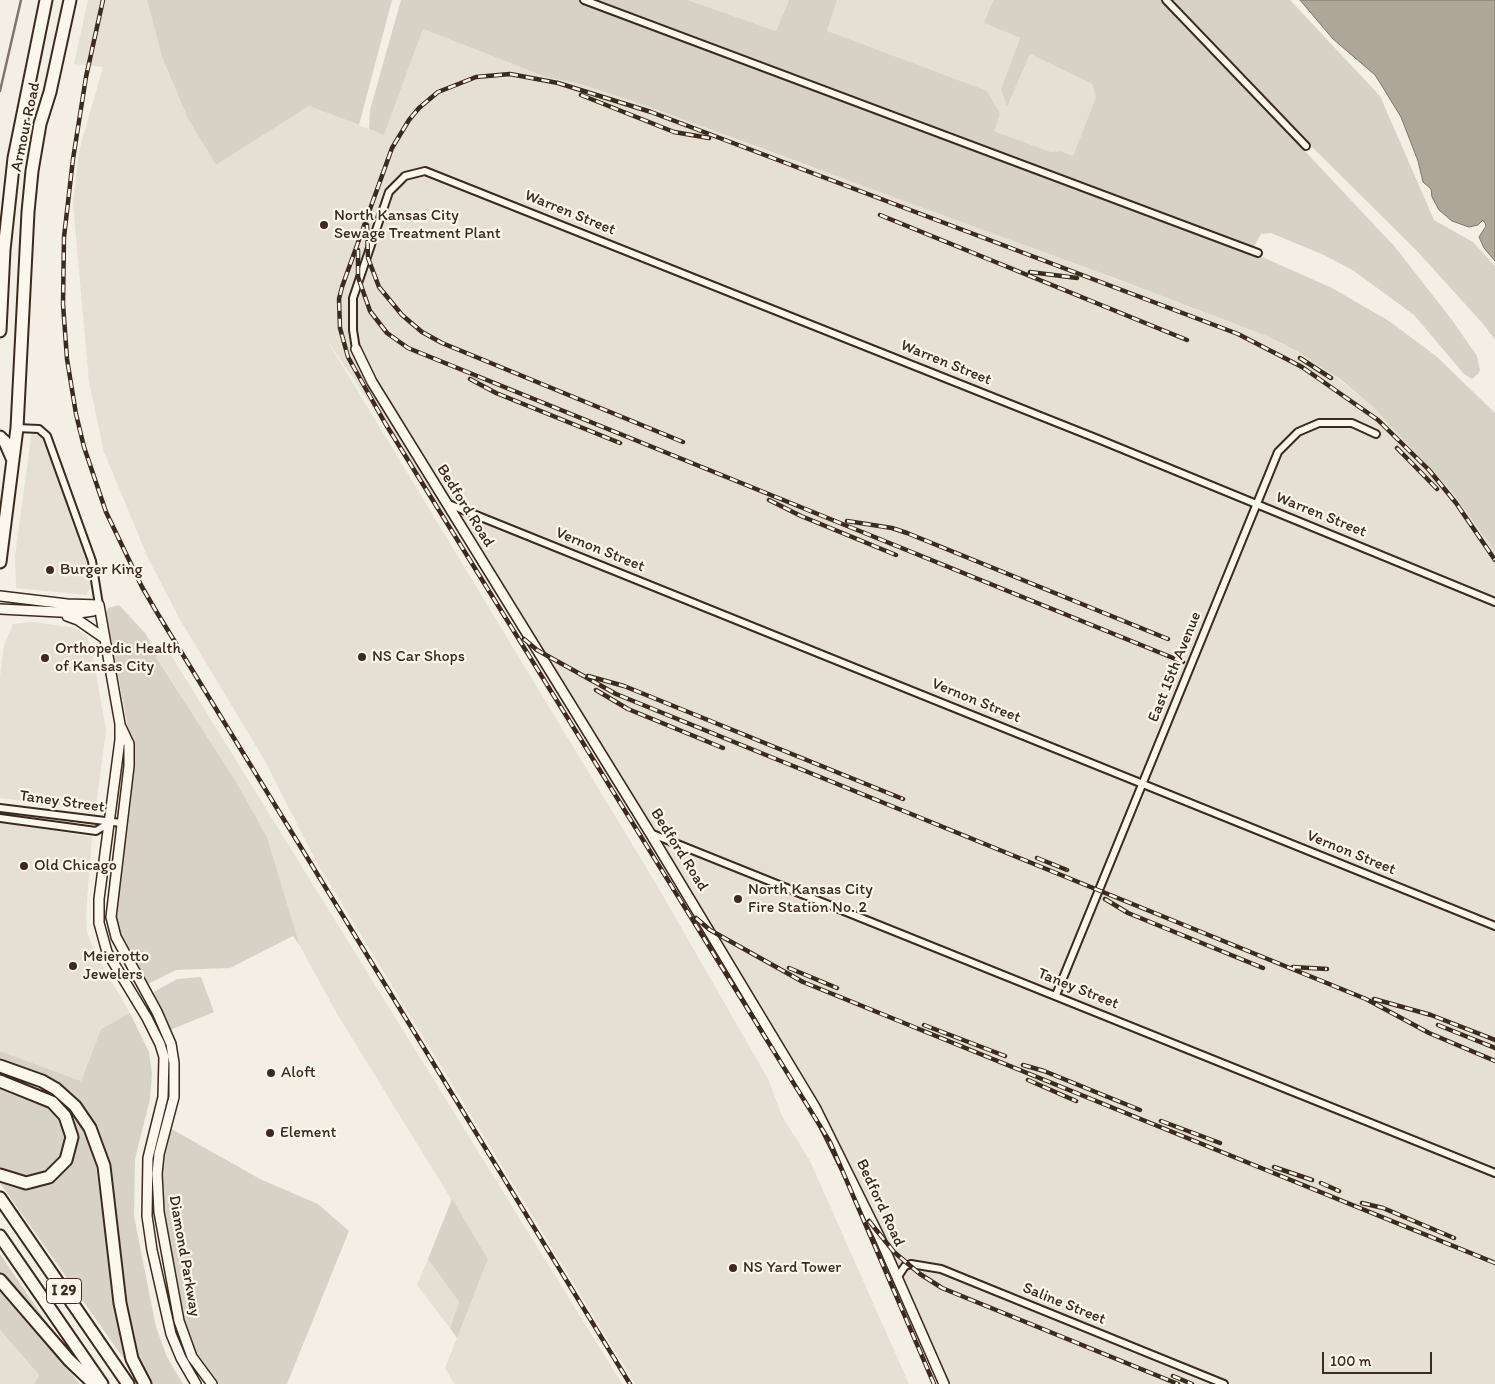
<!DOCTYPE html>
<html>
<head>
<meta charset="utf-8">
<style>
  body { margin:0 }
  #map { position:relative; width:1495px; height:1384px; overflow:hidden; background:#f3efe4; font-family:Itim,sans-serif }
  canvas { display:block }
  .scale { position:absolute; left:1322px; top:1352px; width:110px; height:22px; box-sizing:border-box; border:2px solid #3b2a1e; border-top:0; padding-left:6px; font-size:15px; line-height:18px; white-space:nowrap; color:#3b2a1e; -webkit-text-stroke:4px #fbf7ec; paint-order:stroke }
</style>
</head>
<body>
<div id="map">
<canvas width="1495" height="1384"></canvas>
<div class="scale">100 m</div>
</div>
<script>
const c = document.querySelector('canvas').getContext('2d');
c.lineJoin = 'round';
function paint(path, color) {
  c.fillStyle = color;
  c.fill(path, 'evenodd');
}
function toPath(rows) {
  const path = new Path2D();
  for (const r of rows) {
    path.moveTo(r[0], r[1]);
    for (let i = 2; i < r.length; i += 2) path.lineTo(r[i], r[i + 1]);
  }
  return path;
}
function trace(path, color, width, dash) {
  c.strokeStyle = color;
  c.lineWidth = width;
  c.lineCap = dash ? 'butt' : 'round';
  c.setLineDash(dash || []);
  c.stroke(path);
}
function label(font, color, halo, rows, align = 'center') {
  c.font = font + ' Itim,sans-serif';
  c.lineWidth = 4.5;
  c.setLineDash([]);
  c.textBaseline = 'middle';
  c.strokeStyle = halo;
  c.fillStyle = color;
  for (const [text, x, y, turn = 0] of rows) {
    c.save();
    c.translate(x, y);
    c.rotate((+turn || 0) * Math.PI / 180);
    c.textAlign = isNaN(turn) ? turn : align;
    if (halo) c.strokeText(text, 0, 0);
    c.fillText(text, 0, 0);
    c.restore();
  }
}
paint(toPath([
  [88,0,147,0,162,57,188,119,216,165,309,106,384,135,423,29,546,77,580,84,641,104,810,167,852,180,1269,337,1322,366,1373,407,1453,493,1495,552,1495,1384,942,1384,823,1122,537,650,325,337,655,882,768,1079,782,1116,810,1161,909,1384,635,1384,317,863,265,761,179,618,148,558,104,452,89,382,73,204,79,151,103,67,74,64],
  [688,0,789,0,776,31],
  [837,0,993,0,984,23,1020,38,1001,89,1007,107,1030,54,1092,84,1096,97,1073,156,1061,151,1051,152,994,131,827,31],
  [32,430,43,438,82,543,91,587,86,595,16,588,15,556],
  [35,622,75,628,86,636,91,646,106,730,95,814,56,805,0,798,0,677,4,645,13,624],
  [166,647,622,1384,454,1384,445,1368,488,1259,336,1012,300,946,267,837,235,780,156,656],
  [0,822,92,837,86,915,87,932,95,953,130,1013,101,1029,81,1081,0,1051],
  [428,1259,459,1302,450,1328,417,1285],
  [0,1330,39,1375,34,1384,0,1384]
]), '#e5dfd4');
paint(toPath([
  [147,0,392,0,359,125,309,106,216,165,188,119,162,57],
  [401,0,688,0,776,31,789,0,837,0,827,31,987,91,1000,114,994,131,1051,152,1061,151,1073,156,1096,97,1092,84,1030,54,1007,107,1001,89,1020,38,984,23,993,0,1290,0,1380,96,1434,220,1473,242,1495,266,1495,340,1484,325,1417,251,1307,142,1302,144,1302,148,1395,247,1452,320,1477,356,1480,370,1478,374,1472,379,1464,374,1414,315,1354,271,1326,256,1271,233,1261,234,1251,252,1332,288,1389,321,1436,356,1495,413,1495,552,1453,493,1373,407,1340,379,1298,352,1269,337,1125,282,641,104,580,84,546,77,423,29,384,135,369,129,370,110],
  [119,605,145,633,158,655,156,657,235,780,267,837,300,946,293,936,230,968,176,970,148,984,145,983,117,938,112,918,130,739,106,612,108,608],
  [201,977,214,1012,170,1030,153,997,154,992,177,979],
  [130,1013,149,1052,152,1074,150,1099,135,1159,134,1216,156,1327,167,1357,183,1384,149,1384,134,1346,125,1310,107,1155,95,1124,76,1098,51,1078,0,1058,0,1051,81,1081,101,1029],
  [0,1087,42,1102,53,1109,64,1124,66,1137,63,1152,60,1159,46,1172,23,1177,0,1169],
  [74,1112,88,1137,95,1157,114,1302,131,1369,0,1183,1,1181,15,1186,36,1187,58,1176,69,1164,75,1149,75,1129,70,1114],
  [168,1127,260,1179,318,1204,349,1231,287,1384,216,1384,203,1367,187,1338,160,1214,160,1171],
  [452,1199,488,1259,457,1338,450,1328,459,1302,428,1259],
  [0,1254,60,1342,0,1274],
  [0,1289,46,1342,80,1384,34,1384,39,1375,0,1330]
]), '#d8d1c6');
const water = toPath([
  [1300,0,1495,0,1495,261,1484,248,1479,237,1486,226,1485,223,1483,220,1478,225,1469,227,1452,221,1439,210,1432,197,1431,189,1423,182,1418,161,1401,117,1382,86,1375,75,1333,39,1300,0]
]);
paint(water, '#afa69a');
trace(water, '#817468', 1);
trace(toPath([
  [0,91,21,0]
]), '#817468', 2.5);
const street = toPath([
  [584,0,1258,253],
  [1166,0,1306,146],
  [356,349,353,330,353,298,389,192,405,176,425,171,1098,439,1495,602],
  [17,428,39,429,47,436,92,561,99,605],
  [446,503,1495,926],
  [0,808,121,823],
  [0,818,96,831,109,823],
  [650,833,1495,1173],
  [1056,995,1278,452,1298,432,1319,423,1352,423,1376,434],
  [897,1278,905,1266,911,1264,941,1269,1224,1384]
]);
const secondary = toPath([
  [356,349,372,382,650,833,815,1107,879,1236,944,1384],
  [0,596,67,604,99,605],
  [99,605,120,724,120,740,99,899,99,923,107,952,147,1018,160,1044,164,1057,163,1097,148,1158,147,1216,152,1250,171,1334,181,1358,196,1384],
  [0,609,79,613,93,611,99,605],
  [67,616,78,620,104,638],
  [121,727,129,744,129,766,111,917,116,937,157,1012,171,1044,174,1063,174,1097,159,1154,157,1174,159,1212,179,1321,192,1357,212,1384]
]);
const highway = toPath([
  [0,331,4,250,14,158,46,0],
  [0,437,5,442,12,458],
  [0,562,17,428,28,212,32,171,40,124,50,92,70,0],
  [0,1066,42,1081,56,1089,75,1106,90,1128,104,1166,120,1303,132,1359,145,1384],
  [0,1081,52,1102,65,1116,72,1137,66,1160,49,1177,26,1183,0,1175],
  [0,1198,128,1384],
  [0,1236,102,1384],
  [0,1280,69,1360,94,1384]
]);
trace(street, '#3b2a1e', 10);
trace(secondary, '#3b2a1e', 12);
trace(highway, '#3b2a1e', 15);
trace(street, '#fbf7ec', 6);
trace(secondary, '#fbf7ec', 9);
trace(highway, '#fbf7ec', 11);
const rail = toPath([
  [103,0,86,77,73,159,64,237,63,304,67,359,76,414,84,447,106,512,142,587,156,611,630,1384],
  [581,95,674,132,709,138],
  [880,215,1187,340],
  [367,225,368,258,379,287,402,315,422,332,442,343,683,442],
  [358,250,358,277,370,311,387,333,408,348,1183,662],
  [1030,272,1077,278],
  [1300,358,1331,378],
  [470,379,496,393,620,443],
  [1397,448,1437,489],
  [769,500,801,516,896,555],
  [847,521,892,528,907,533,1168,639],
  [524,639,537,650,616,694,1366,999,1429,1033,1495,1061],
  [588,676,624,686,903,799],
  [596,690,628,709,723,748],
  [1037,858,1067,870],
  [1105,899,1128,913,1263,968],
  [696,918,710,930,803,982,1495,1263],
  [1293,967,1327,969],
  [789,968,837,988],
  [1374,999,1431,1015,1495,1040],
  [924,1025,1005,1056],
  [1438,1025,1495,1048],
  [1023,1065,1044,1071,1140,1110],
  [1028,1080,1076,1101],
  [1161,1121,1220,1143],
  [1274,1167,1312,1180],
  [1321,1183,1339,1191],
  [1362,1203,1383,1208,1454,1238],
  [869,1221,894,1252,920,1274,942,1288,1178,1384],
  [1173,1376,1192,1384],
  [934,1384,830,1142,385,423,348,357,340,328,339,299,342,287,392,148,409,120,419,108,438,92,476,77,510,74,558,83,651,112,1238,334,1302,367,1378,420,1429,470,1456,503,1495,560]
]);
trace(rail, '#3b2a1e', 4.5);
trace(rail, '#fbf7ec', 2.5, [8]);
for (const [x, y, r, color] of [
  [324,225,5,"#3b2a1e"],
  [50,570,5,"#3b2a1e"],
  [362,657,5,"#3b2a1e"],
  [45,658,5,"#3b2a1e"],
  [24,866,5,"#3b2a1e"],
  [738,899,5,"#3b2a1e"],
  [73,966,5,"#3b2a1e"],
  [271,1073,5,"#3b2a1e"],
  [270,1133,5,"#3b2a1e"],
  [733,1268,5,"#3b2a1e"]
]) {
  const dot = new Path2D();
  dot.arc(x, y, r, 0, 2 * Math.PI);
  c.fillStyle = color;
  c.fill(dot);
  trace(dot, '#fbf7ec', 2);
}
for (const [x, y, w] of [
  [64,1291,35]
]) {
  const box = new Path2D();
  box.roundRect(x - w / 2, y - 12.5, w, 25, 4);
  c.fillStyle = '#fbf7ec';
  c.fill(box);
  trace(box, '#3b2a1e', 1);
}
label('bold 15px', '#3b2a1e', null, [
  ["I 29",64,1291]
]);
label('16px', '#3b2a1e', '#fbf7ec', [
  ["Armour Road",26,127,-78],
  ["Warren Street",570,213,22],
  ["Warren Street",946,363,22],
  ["Bedford Road",465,506,58],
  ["Warren Street",1321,515,22],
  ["Vernon Street",600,550,22],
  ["East 15th Avenue",1175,667,-68],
  ["Vernon Street",976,701,22],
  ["Taney Street",62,802,8],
  ["Bedford Road",679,850,58],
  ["Vernon Street",1351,853,22],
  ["Taney Street",1078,989,22],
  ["Bedford Road",880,1203,65],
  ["Diamond Parkway",184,1256,80],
  ["Saline Street",1064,1304,22]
]);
label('16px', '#3b2a1e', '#fbf7ec', [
  ["North Kansas City",334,216],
  ["Sewage Treatment Plant",334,234],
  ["Burger King",60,570],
  ["Orthopedic Health",55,649],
  ["of Kansas City",55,667],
  ["NS Car Shops",372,657],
  ["Old Chicago",34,866],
  ["North Kansas City",748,890],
  ["Fire Station No. 2",748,908],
  ["Meierotto",83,957],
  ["Jewelers",83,975],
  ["Aloft",281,1073],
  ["Element",280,1133],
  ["NS Yard Tower",743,1268]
], 'left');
</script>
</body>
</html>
